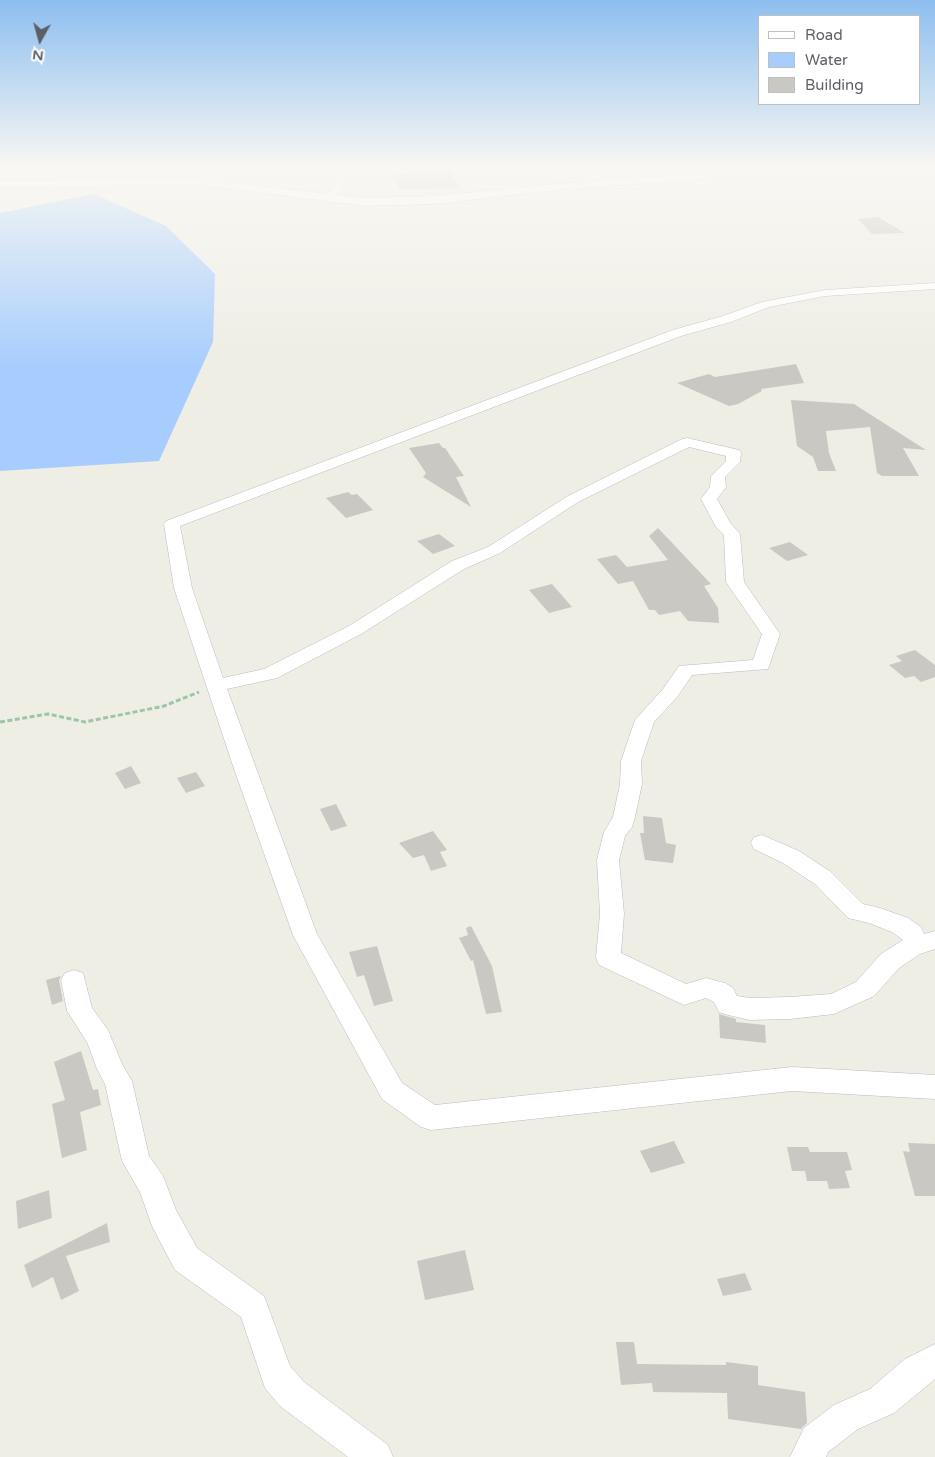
<!DOCTYPE html>
<html>
<head>
<meta charset="utf-8">
<style>
  body { margin:0 }
  #map { position:relative; width:935px; height:1457px; overflow:hidden; background:#efeee5; font-family:"Varela Round",sans-serif }
  canvas { display:block }
  .legend { position:absolute; left:758px; top:15px; width:162px; height:90px; box-sizing:border-box; background:#fff; border:1px solid #bebfc1; margin:0; padding:6px 9px; list-style:none; font-size:15px; color:#5c5f65 }
  .legend li { display:flex; align-items:center; gap:10px; height:25px }
  .legend b { width:25px; border:1px solid #bebfc1 }
  .north { position:absolute; left:15px; top:15px; width:50px; height:50px; -webkit-text-stroke:4px #fff; paint-order:stroke; rotate:187deg; font-size:14px; font-weight:700; line-height:20px; text-align:center; color:#5c5f65 }
  .north::after { content:''; display:block; margin:auto; width:18px; height:22px; background:#5c5f65; clip-path:polygon(50% 0,100% 100%,50% 72%,0 100%) }
</style>
</head>
<body>
<div id="map">
<canvas width="935" height="1457"></canvas>
<ul class="legend">
<li><b style="height:6px;background:#fff"></b>Road</li>
<li><b style="height:14px;background:#a6cdfd"></b>Water</li>
<li><b style="height:14px;background:#cac8c2"></b>Building</li>
</ul>
<div class="north">N</div>
</div>
<script>
const c = document.querySelector('canvas').getContext('2d');
c.lineJoin = 'round';
function paint(path, color) {
  c.fillStyle = color;
  c.fill(path, 'evenodd');
}
function toPath(rows) {
  const path = new Path2D();
  for (const r of rows) {
    path.moveTo(r[0], r[1]);
    for (let i = 2; i < r.length; i += 2) path.lineTo(r[i], r[i + 1]);
  }
  return path;
}
function trace(path, color, width, dash) {
  c.strokeStyle = color;
  c.lineWidth = width;
  c.lineCap = dash ? 'butt' : 'round';
  c.setLineDash(dash || []);
  c.stroke(path);
}
paint(toPath([
  [94,194,166,226,215,274,213,342,159,461,0,471,0,213]
]), '#a6cdfd');
paint(toPath([
  [449,170,460,187,401,190,391,175],
  [878,217,905,233,872,234,858,219],
  [796,364,804,383,761,389,762,391,738,404,729,406,677,383,709,374,715,377],
  [791,400,854,404,926,450,903,448,919,476,882,476,877,473,870,427,826,431,829,453,836,471,818,471,813,457,797,446],
  [439,443,443,448,445,448,464,476,456,477,471,507,423,477,426,473,409,448],
  [348,492,352,495,357,494,373,510,346,518,326,498],
  [658,528,711,584,704,586,718,608,719,623,688,621,680,611,659,615,655,610,649,610,633,581,618,584,597,559,616,555,627,567,668,560,649,536],
  [439,534,455,546,433,554,417,541],
  [790,542,808,555,787,561,769,548],
  [552,584,572,607,549,613,529,590],
  [915,650,935,665,935,677,921,682,914,676,905,678,889,665,902,661,896,656],
  [131,766,141,783,125,789,115,773],
  [196,772,205,786,186,793,177,778],
  [336,804,347,826,331,831,320,809],
  [643,816,662,818,666,843,676,845,673,863,645,860,640,833,644,833],
  [433,831,447,850,440,852,447,866,431,871,424,855,413,858,399,843],
  [471,926,492,966,502,1012,486,1014,473,960,471,961,459,938,468,935,466,928],
  [377,946,393,1001,374,1006,364,975,357,977,349,952],
  [61,976,59,980,63,1001,52,1005,46,980],
  [719,1014,736,1019,736,1022,765,1025,766,1043,720,1038],
  [81,1051,93,1090,98,1089,101,1105,80,1112,87,1150,62,1158,52,1104,65,1100,54,1062],
  [674,1141,685,1163,651,1173,640,1151],
  [908,1143,935,1144,935,1196,915,1196,903,1151,910,1152],
  [787,1147,808,1147,810,1152,847,1152,852,1170,845,1171,850,1188,829,1189,827,1181,807,1181,805,1171,792,1171],
  [49,1190,52,1218,18,1229,16,1201],
  [107,1223,110,1242,66,1256,79,1291,61,1300,53,1277,32,1288,24,1265],
  [465,1250,474,1290,425,1300,417,1261],
  [745,1273,752,1290,723,1296,717,1279],
  [616,1342,634,1342,637,1364,726,1365,726,1362,758,1366,758,1385,805,1392,807,1423,801,1429,728,1419,727,1393,653,1392,652,1383,621,1385]
]), '#cac8c2');
const minor = toPath([
  [166,165,178,165,197,170,225,184,217,186,166,165],
  [347,165,355,165,333,201,327,201,325,199,347,165],
  [935,283,935,289,825,296,769,307,731,322,681,336,180,526,192,588,223,678,264,669,349,626,452,561,488,547,568,496,682,439,687,438,739,450,741,453,740,462,725,477,726,487,717,499,731,524,740,534,744,582,780,634,768,669,692,675,677,697,654,722,641,761,642,784,635,817,632,827,625,836,619,860,624,914,621,953,686,984,706,978,725,983,733,988,737,996,750,998,790,997,831,994,856,982,881,954,903,940,892,932,869,923,848,918,815,884,783,863,754,849,751,843,754,837,762,835,799,851,831,872,863,904,880,908,908,918,921,927,924,934,935,931,935,949,920,954,899,968,874,996,834,1014,790,1019,750,1020,728,1015,719,1012,714,1002,706,998,684,1005,599,965,596,958,600,914,597,860,604,832,613,817,620,784,621,761,635,720,663,689,679,666,753,660,762,634,726,582,724,535,716,527,701,499,710,487,711,476,726,461,726,456,689,447,578,502,500,553,464,569,361,634,277,678,227,689,317,934,402,1083,435,1105,792,1067,935,1075,935,1099,792,1091,431,1130,421,1127,382,1099,293,935,233,766,174,588,164,524,166,521,673,330,723,316,762,302,825,290,935,283],
  [74,970,83,973,92,1008,108,1030,122,1064,132,1081,149,1156,163,1176,176,1210,197,1248,264,1296,290,1366,304,1382,388,1445,393,1457,348,1457,280,1406,265,1388,241,1317,175,1270,152,1226,140,1192,122,1161,105,1084,97,1069,87,1042,67,1011,61,980,65,973,74,970],
  [935,1344,935,1379,894,1413,858,1429,828,1452,826,1457,790,1457,804,1428,834,1405,870,1389,905,1359,935,1344]
]);
const tertiary = toPath([
  [817,165,862,165,857,168,555,190,435,204,364,206,200,185,0,187,0,181,200,179,364,198,435,196,555,184,817,165]
]);
trace(minor, '#b9bbc0', 1);
trace(tertiary, '#b9bbc0', 1);
trace(toPath([
  [0,722,48,714,85,722,164,706,199,692]
]), '#9bc6ac', 3, [5, 2.5]);
paint(minor, '#fff');
paint(tertiary, '#fff');
const sky = c.createLinearGradient(0, 0, 0, 369);
sky.addColorStop(0, '#8dbef0');
sky.addColorStop(0.45, '#f8f7f3');
sky.addColorStop(1, '#f8f7f300');
c.fillStyle = sky;
c.fillRect(0, 0, 935, 369);
</script>
</body>
</html>
